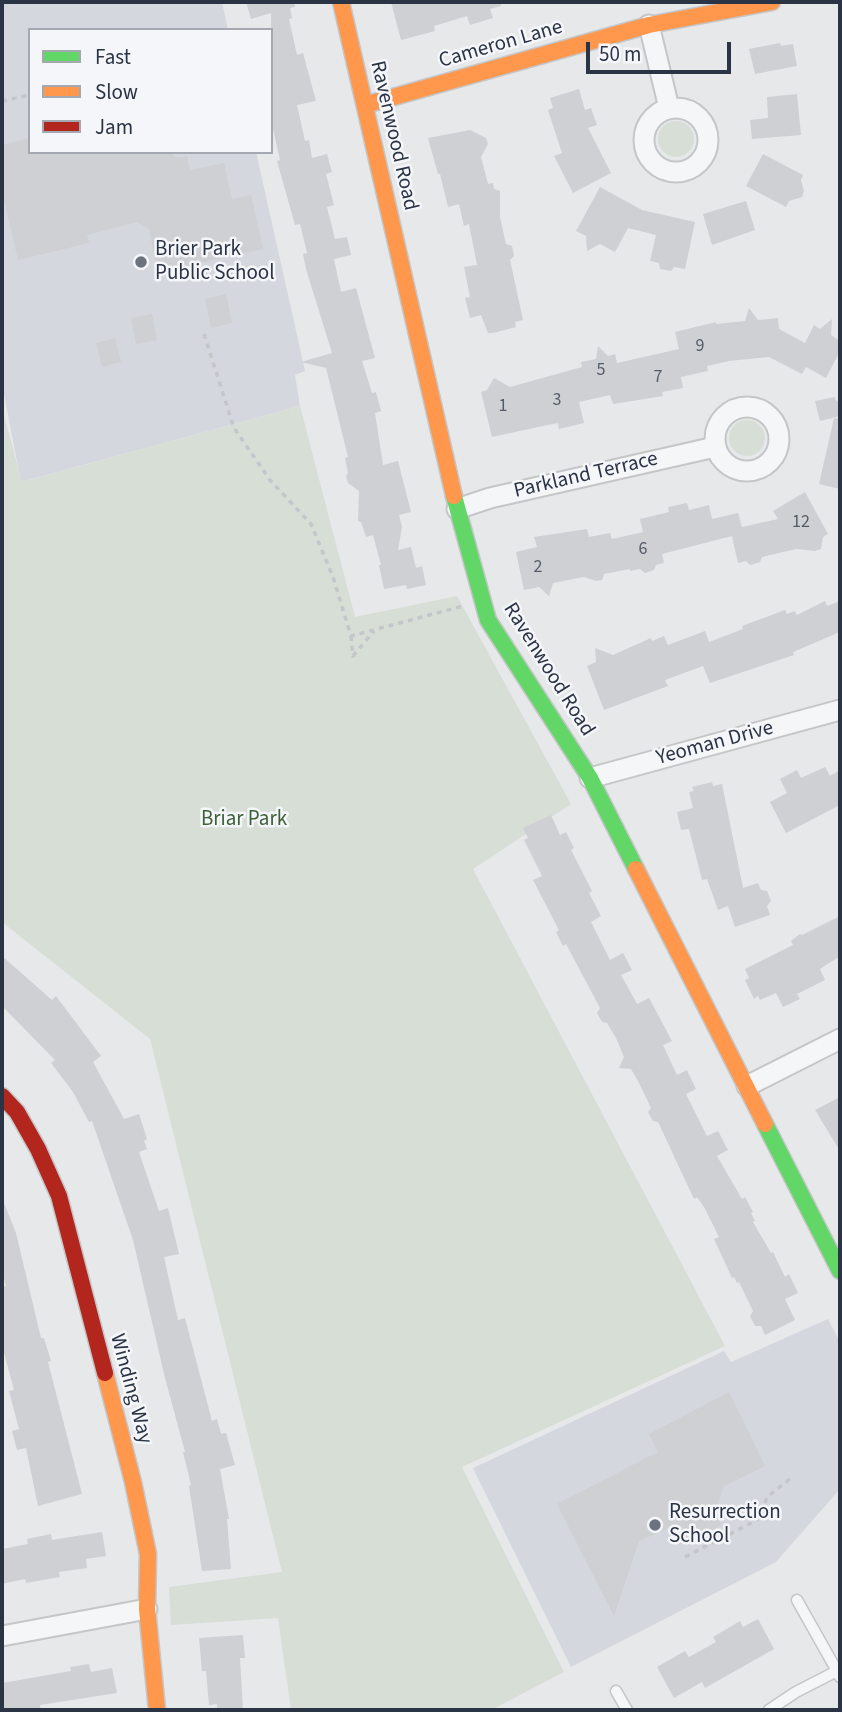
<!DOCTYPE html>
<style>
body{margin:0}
#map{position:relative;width:842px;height:1712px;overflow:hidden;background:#e6e8ea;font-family:"Source Sans 3",sans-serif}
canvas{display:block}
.frame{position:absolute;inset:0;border:4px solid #2b3445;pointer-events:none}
.legend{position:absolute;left:28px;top:28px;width:245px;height:126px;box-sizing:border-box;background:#f4f6f9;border:2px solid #a4a8b1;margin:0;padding:9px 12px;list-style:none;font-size:21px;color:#2b3445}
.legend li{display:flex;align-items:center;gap:14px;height:35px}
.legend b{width:35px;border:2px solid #a4a8b1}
.scale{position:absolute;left:586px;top:42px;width:145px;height:32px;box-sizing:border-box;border:4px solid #2b3445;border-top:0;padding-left:9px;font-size:21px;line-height:24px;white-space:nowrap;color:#2b3445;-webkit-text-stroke:5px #f4f6f9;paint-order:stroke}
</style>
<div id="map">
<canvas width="842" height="1712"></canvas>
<div class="frame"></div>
<ul class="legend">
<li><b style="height:9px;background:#63d668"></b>Fast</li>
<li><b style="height:9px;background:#ff974d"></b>Slow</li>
<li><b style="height:9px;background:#b3261e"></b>Jam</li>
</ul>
<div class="scale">50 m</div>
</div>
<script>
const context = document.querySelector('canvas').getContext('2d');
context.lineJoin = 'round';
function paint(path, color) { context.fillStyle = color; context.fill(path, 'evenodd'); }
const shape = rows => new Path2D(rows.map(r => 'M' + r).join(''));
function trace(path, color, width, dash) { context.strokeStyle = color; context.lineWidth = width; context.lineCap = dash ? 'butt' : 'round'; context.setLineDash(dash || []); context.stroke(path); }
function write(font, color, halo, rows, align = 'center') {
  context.font = font + ' "Source Sans 3",sans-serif'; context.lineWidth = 5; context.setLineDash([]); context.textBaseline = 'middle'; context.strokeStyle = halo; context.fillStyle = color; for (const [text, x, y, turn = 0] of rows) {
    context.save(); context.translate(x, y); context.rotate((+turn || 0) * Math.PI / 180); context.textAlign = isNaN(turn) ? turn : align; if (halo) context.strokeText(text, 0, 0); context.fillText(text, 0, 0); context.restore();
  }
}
paint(shape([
 [2,2,222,2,228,30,30,30,30,152,256,152,305,371,295,375,300,406,21,482,2,384],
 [828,1319,840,1342,840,1489,776,1562,571,1667,473,1468,724,1351,731,1362]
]), '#d4d7dd');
paint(shape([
 '658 139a18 18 0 1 1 36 0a18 18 0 1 1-36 0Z',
 [300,406,355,617,457,596,571,804,473,869,725,1346,462,1467,564,1672,491,1710,291,1710,278,1618,171,1625,169,1587,282,1572,150,1039,2,922,2,408,22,482],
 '729 438a18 18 0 1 1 36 0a18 18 0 1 1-36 0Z'
]), '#d6ded6');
paint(shape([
 [246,2,294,2,295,7,290,8,292,18,289,19,297,55,303,53,316,101,297,105,305,141,309,140,312,158,327,154,332,172,326,174,334,205,327,207,335,239,347,237,351,255,334,259,341,292,356,288,375,358,362,361,372,393,376,392,381,411,375,413,383,465,398,461,411,512,399,515,402,527,398,550,411,547,416,568,422,566,426,585,407,589,406,585,384,589,379,565,381,565,373,535,366,537,361,522,358,521,359,491,348,483,346,476,348,473,345,458,348,457,326,368,301,362,332,353,306,269,303,254,307,253,300,224,295,225,277,161,280,160,271,120,271,13,251,19],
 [391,2,501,2,501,6,490,9,493,18,470,25,467,16,434,26,435,31,401,40],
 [780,43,781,46,793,44,797,66,755,74,749,49],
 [579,89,585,110,591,108,597,125,588,128,611,173,573,193,554,156,562,153,548,110,553,108,550,98],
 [797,94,801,135,752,139,750,120,768,118,767,97],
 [470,130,486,138,488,144,481,157,488,184,493,183,494,189,500,191,500,217,506,244,512,246,514,256,510,260,523,320,515,322,516,327,493,333,488,333,481,315,470,318,465,298,470,297,464,267,477,265,469,224,464,226,459,204,448,207,440,174,438,174,428,138],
 [30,138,30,152,168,152,178,158,187,156,190,170,224,163,232,199,251,195,263,249,158,273,149,229,137,222,87,235,89,243,18,260,2,191,2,145],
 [763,154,803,175,801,180,804,191,802,197,789,201,786,207,746,186],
 [600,187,642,210,695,222,685,269,674,267,671,271,660,269,659,263,650,261,656,235,628,228,615,252,600,244,587,251,586,236,576,231],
 [746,201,755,230,712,245,703,214],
 [226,294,232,323,211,328,205,299],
 [749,308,758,320,778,318,779,329,805,343,814,325,820,329,832,319,831,335,840,341,840,351,826,378,806,367,802,374,769,357,729,361,707,366,708,371,681,377,683,388,662,392,663,396,613,404,610,395,579,402,584,423,559,429,558,423,543,426,492,437,481,392,487,390,494,378,510,387,582,367,581,362,596,359,598,346,608,356,615,354,617,363,679,349,675,332,716,322,716,324,745,321],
 [152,314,157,340,136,344,131,318],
 [115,338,121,362,102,367,96,343],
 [835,397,836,401,840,400,840,416,820,421,815,401],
 [834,418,840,419,840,489,819,484],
 [805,492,828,534,823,537,821,549,815,551,796,549,762,557,760,562,750,565,746,561,738,563,732,536,662,554,664,563,656,565,654,570,645,573,640,569,630,571,630,569,604,574,602,580,596,581,584,577,553,583,549,596,539,587,524,590,516,552,537,547,534,537,587,529,589,537,610,533,612,539,643,532,640,519,669,512,668,507,687,503,689,510,709,505,712,519,738,513,742,527,778,519,773,511],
 [825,601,827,606,840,601,840,632,793,652,794,655,710,683,703,666,665,680,668,686,604,710,587,666,596,662,595,648,613,655,651,638,652,641,664,636,668,645,705,631,709,642,743,629,742,626,785,610,787,614,795,611,797,615],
 [825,767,830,776,840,770,840,805,786,833,770,802,787,793,780,779,797,770,801,778],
 [712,782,713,786,722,784,743,888,758,883,761,890,767,891,771,901,767,906,770,915,735,927,728,906,718,910,707,879,702,880,689,829,681,830,677,812,693,808,689,792,694,791,692,787],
 [551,815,560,835,566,832,574,848,571,850,592,891,589,893,601,916,591,922,610,960,623,953,632,970,621,975,637,1004,649,998,672,1041,663,1045,677,1075,687,1070,696,1089,686,1094,707,1136,718,1131,728,1150,717,1156,742,1199,745,1197,753,1212,751,1213,755,1221,753,1222,771,1253,773,1252,785,1277,789,1274,798,1293,785,1299,795,1320,765,1335,761,1326,755,1326,750,1316,753,1311,739,1282,737,1283,734,1277,732,1278,714,1239,719,1237,704,1207,697,1197,694,1199,658,1122,653,1121,648,1112,651,1108,638,1081,631,1069,619,1068,624,1057,616,1038,607,1023,602,1022,597,1013,600,1008,566,944,563,946,556,932,559,930,533,880,542,876,524,840,528,838,523,828],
 [840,916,840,956,820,969,825,980,797,994,800,999,783,1007,776,993,760,1000,758,996,754,999,745,980,749,978,745,969,793,945,791,941,800,934,802,935],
 [2,956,52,1000,56,996,101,1056,93,1062,124,1119,139,1114,147,1139,144,1141,147,1149,139,1152,159,1211,168,1208,179,1254,164,1257,178,1320,185,1318,212,1421,217,1419,221,1434,226,1433,235,1465,220,1469,229,1519,227,1519,231,1569,202,1571,189,1486,191,1485,183,1452,185,1452,165,1378,133,1240,92,1121,89,1122,73,1092,51,1063,55,1060,2,1006],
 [840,1097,840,1151,815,1110],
 [2,1203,4,1203,16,1233,41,1338,44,1338,51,1361,48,1362,82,1494,38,1506,26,1448,17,1450,12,1431,19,1429,9,1391,14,1390,2,1345,2,1287,6,1286,2,1271],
 [729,1392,765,1466,724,1486,715,1511,721,1525,679,1545,671,1527,639,1541,614,1616,557,1504,658,1452,649,1434],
 [102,1532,106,1556,86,1559,87,1568,59,1572,60,1577,26,1583,25,1579,2,1584,2,1549,28,1544,27,1539,51,1534,52,1540],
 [758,1619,774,1649,705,1688,702,1682,674,1698,657,1667,685,1651,689,1657,716,1642,713,1637,740,1621,743,1627],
 [243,1635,245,1658,240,1658,243,1710,217,1710,217,1704,209,1705,206,1671,202,1671,199,1638],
 [89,1664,91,1672,112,1668,117,1693,40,1705,41,1710,2,1710,2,1683,71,1671,70,1667]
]), '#ced0d3');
const lane = shape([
 [797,1600,837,1671],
 [616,1691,627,1710],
 [769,1710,796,1692,837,1671,840,1677]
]);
const street = shape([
 [649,25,669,108],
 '644 140a32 32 0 1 1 64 0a32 32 0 1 1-64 0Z',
 '715 439a32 32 0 1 1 64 0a32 32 0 1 1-64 0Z',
 [457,509,490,498,715,447],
 [590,778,840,710],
 [747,1086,840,1039],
 [2,1636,147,1609]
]);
const fast = shape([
 [454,496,488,620,590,778,636,869],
 [765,1124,840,1271]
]);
const slow = shape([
 [341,2,454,496],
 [365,105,649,25,772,2],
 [636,869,765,1124],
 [105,1373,133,1482,148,1554,147,1609,157,1710]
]);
const jam = shape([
 [2,1096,17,1112,38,1149,59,1196,105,1373]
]);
trace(lane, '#c4c6c8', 13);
trace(street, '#c4c6c8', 23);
trace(fast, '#c4c6c8', 19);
trace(slow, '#c4c6c8', 19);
trace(jam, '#c4c6c8', 19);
trace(shape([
 [2,101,30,95],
 [204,334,234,428,270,480,311,524,333,577,351,636,463,606],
 [351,636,353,656,374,631],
 [685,1557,757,1520,761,1514,767,1497,790,1479]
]), '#c5c6ca', 3.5, [5, 5]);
trace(lane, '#f5f6f7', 10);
trace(street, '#f5f6f7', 19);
trace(fast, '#63d668', 16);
trace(slow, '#ff974d', 16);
trace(jam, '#b3261e', 16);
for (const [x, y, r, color] of [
 [141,262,7,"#6c737f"],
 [655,1525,7,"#6c737f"]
]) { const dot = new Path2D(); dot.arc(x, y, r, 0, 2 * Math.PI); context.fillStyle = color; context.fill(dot); trace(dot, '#f4f6f9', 2.5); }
write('18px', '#545c69', null, [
 ["9",700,347],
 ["5",601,371],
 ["7",658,378],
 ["3",557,401],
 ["1",503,407],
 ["12",801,523],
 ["6",643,550],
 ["2",538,568]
]);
write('21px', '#2b3445', '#f4f6f9', [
 ["Cameron Lane",501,45,-16],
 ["Ravenwood Road",393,136,77],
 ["Parkland Terrace",586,476,-13],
 ["Ravenwood Road",548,670,58],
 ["Yeoman Drive",715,744,-15],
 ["Winding Way",130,1389,75]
]);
write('21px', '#2b3445', '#f4f6f9', [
 ["Brier Park",155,250],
 ["Public School",155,274],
 ["Resurrection",669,1513],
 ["School",669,1537]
], 'left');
write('21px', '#3f6138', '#f4f6f9', [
 ["Briar Park",244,820]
]);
</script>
